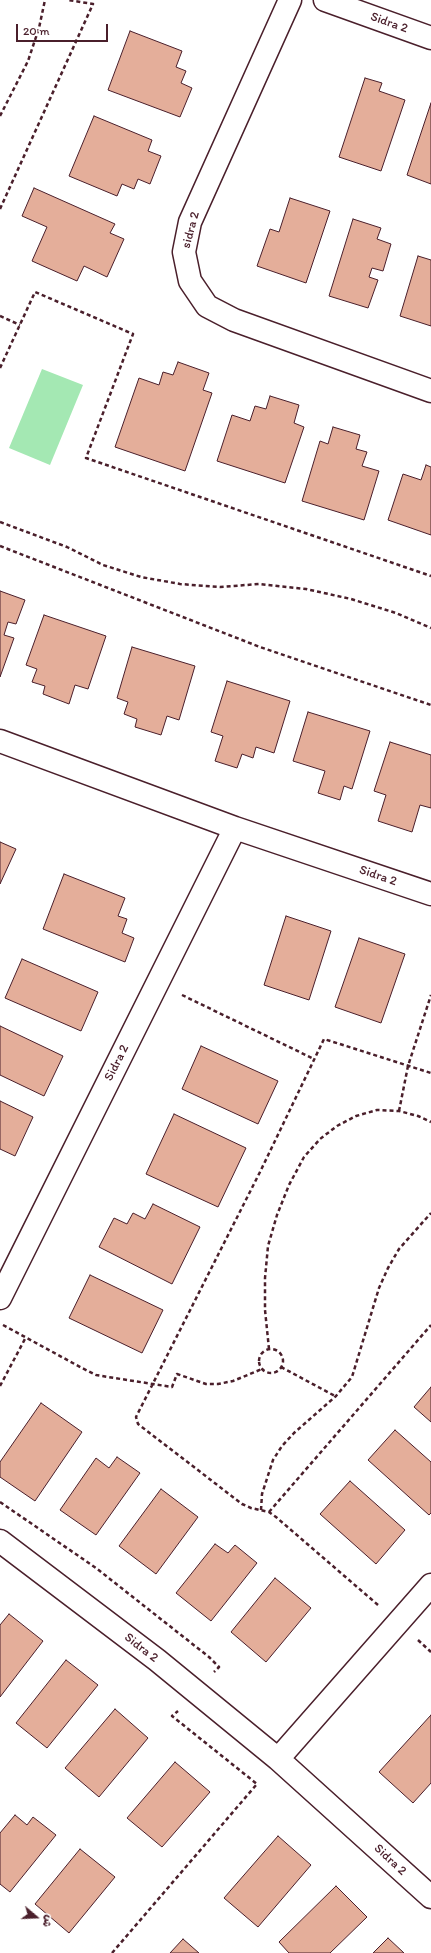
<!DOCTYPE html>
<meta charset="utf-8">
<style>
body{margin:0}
#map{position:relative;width:431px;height:1953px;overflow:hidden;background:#fff;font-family:Itim,"Playpen Sans Arabic",sans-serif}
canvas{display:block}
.north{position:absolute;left:16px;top:1897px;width:40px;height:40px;-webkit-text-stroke:3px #fff;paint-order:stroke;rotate:109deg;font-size:11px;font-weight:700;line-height:16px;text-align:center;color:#4a1f2b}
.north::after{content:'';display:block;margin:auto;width:14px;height:18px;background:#4a1f2b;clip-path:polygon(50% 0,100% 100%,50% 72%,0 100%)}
.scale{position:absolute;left:16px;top:24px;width:92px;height:18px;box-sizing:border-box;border:2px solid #4a1f2b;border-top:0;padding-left:5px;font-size:12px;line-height:14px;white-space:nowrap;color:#4a1f2b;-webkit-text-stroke:3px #fff;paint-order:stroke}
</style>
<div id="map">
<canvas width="431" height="1953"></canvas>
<div class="north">ش</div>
<div class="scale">20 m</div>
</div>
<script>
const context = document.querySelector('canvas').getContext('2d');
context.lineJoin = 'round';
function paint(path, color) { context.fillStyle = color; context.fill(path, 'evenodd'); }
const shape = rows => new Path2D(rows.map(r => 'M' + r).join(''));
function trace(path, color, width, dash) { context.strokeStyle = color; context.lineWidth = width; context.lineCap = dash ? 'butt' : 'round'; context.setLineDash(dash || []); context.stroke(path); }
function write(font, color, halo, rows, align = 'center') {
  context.font = font + ' Itim,sans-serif'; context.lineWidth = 4; context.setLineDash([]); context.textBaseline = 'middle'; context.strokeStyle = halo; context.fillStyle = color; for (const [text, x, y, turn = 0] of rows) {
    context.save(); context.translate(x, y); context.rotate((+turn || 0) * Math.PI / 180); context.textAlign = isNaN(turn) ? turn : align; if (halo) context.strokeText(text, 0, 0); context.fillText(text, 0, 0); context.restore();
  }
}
paint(shape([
 [42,369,83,385,50,465,9,448]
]), '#a4e8b3');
const building = shape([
 [130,31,182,51,176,67,186,71,181,83,192,88,180,117,108,90,130,31],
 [365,78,382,83,379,91,405,100,381,171,339,157,365,78],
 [431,103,431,184,407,175,431,103],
 [94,116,152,140,148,151,161,156,150,184,138,179,134,189,122,184,117,196,69,176,94,116],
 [34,188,115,224,110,233,124,239,107,277,84,266,77,281,32,261,47,227,22,216,34,188],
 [290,198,330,211,306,283,257,266,270,229,279,232,290,198],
 [353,219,381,228,377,239,391,244,383,271,372,268,369,277,378,280,368,308,329,296,353,219],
 [418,256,431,260,431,326,400,316,418,256],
 [178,362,209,373,203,390,212,393,185,471,115,447,139,378,159,385,163,372,173,375,178,362],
 [270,396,299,405,294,423,304,427,285,483,217,461,232,415,250,421,255,406,266,409,270,396],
 [333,427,360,435,356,449,367,452,362,466,379,471,364,520,302,501,320,441,328,444,333,427],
 [426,465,431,467,431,535,388,520,403,474,421,480,426,465],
 [0,591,25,600,16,624,8,622,4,635,14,638,0,677,0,591],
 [44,615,106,636,88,689,75,685,69,704,43,694,45,686,32,682,37,669,26,665,44,615],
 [132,647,195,666,179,720,167,716,161,735,135,727,137,719,124,714,128,702,117,698,132,647],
 [227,681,290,701,274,753,256,747,253,758,242,754,237,768,215,761,223,736,211,732,227,681],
 [308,712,370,731,352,789,344,786,340,800,318,793,325,771,293,761,308,712],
 [390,742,431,755,431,808,420,805,412,832,378,821,386,795,374,791,390,742],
 [0,842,16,849,0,884,0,842],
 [64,874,125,898,118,916,127,919,122,933,134,938,125,962,43,929,64,874],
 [286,916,331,931,309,1000,264,985,286,916],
 [359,938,405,954,381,1023,335,1007,359,938],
 [22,959,98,992,81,1031,5,998,22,959],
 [0,1026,63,1056,44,1096,0,1075,0,1026],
 [201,1046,278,1081,258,1124,182,1089,201,1046],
 [0,1101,33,1117,15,1156,0,1149,0,1101],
 [174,1114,246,1148,218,1207,146,1174,174,1114],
 [153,1204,200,1227,172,1284,99,1247,114,1218,127,1224,133,1213,145,1219,153,1204],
 [90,1275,163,1310,142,1353,69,1318,90,1275],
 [431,1387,431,1422,414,1407,431,1387],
 [41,1403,82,1432,35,1501,0,1477,0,1462,41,1403],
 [395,1430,431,1462,431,1513,429,1515,368,1460,395,1430],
 [117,1457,140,1473,96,1535,60,1510,96,1458,109,1468,117,1457],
 [350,1481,405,1530,376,1564,320,1514,350,1481],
 [161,1489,198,1517,156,1574,119,1546,161,1489],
 [215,1544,228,1553,235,1545,257,1563,211,1621,176,1593,215,1544],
 [275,1578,311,1608,266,1662,231,1632,275,1578],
 [9,1614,43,1641,0,1697,0,1625,9,1614],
 [66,1660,98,1685,47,1748,16,1723,66,1660],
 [115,1709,148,1738,99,1797,65,1768,115,1709],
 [431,1715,431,1783,413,1803,379,1772,431,1715],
 [175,1762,210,1792,162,1847,127,1818,175,1762],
 [15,1815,27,1825,33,1817,56,1835,10,1892,0,1884,0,1833,15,1815],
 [278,1836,311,1865,258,1927,224,1898,278,1836],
 [80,1849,115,1877,69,1933,35,1904,80,1849],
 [336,1886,367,1917,330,1953,289,1953,279,1942,336,1886],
 [388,1938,404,1953,373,1953,388,1938],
 [183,1939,199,1953,170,1953,183,1939]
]);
paint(building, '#e4ae9a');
trace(building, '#4a1f2b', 1);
const minor = shape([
 [290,0,190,222,184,252,190,281,207,306,234,320,431,391],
 [325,0,431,38],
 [0,741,235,828,431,894],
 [0,1298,235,828],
 [0,1541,157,1660,278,1759,431,1897],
 [278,1759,431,1585]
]);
trace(minor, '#4a1f2b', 25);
trace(shape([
 [0,116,28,61,39,28,45,0],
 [0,209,93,4,68,0],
 [0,316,20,325],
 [0,368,35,292,133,334,86,458,431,576],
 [0,522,67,547,103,565,141,577,180,584,220,587,259,584,306,589,351,599,396,613,431,628],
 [0,546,260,647,431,705],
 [182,995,314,1059],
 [399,1111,408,1066,431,995],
 [3,1325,82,1368,96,1375,108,1377,172,1387,177,1374,206,1384,218,1384,233,1381,262,1369],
 [269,1349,265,1310,265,1278,268,1246,277,1215,289,1185,304,1157,320,1139,337,1126,356,1116,377,1110,399,1111,418,1116,431,1122],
 '259 1361a12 12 0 1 1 24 0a12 12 0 1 1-24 0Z',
 [281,1367,335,1396],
 [0,1386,26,1337],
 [0,1502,96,1568,209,1657,219,1667,214,1672],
 [261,1510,262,1494,273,1460,282,1446,294,1433,336,1396,352,1377,379,1288,388,1268,399,1249,431,1213],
 [269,1512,431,1325],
 [378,1605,276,1517,269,1512,251,1508,242,1504,138,1424,136,1417,260,1172,324,1039,431,1073],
 [418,1640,431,1652],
 [112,1953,257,1784,172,1716,178,1711]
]), '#4a1f2b', 2.5, [4, 3]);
trace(minor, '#fff', 22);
write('13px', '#4a1f2b', '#fff', [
 ["Sidra 2",389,23,20],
 ["sidra 2",191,230,-75],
 ["Sidra 2",378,876,19],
 ["Sidra 2",117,1063,-63],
 ["Sidra 2",141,1648,38],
 ["Sidra 2",390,1860,43]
]);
</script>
